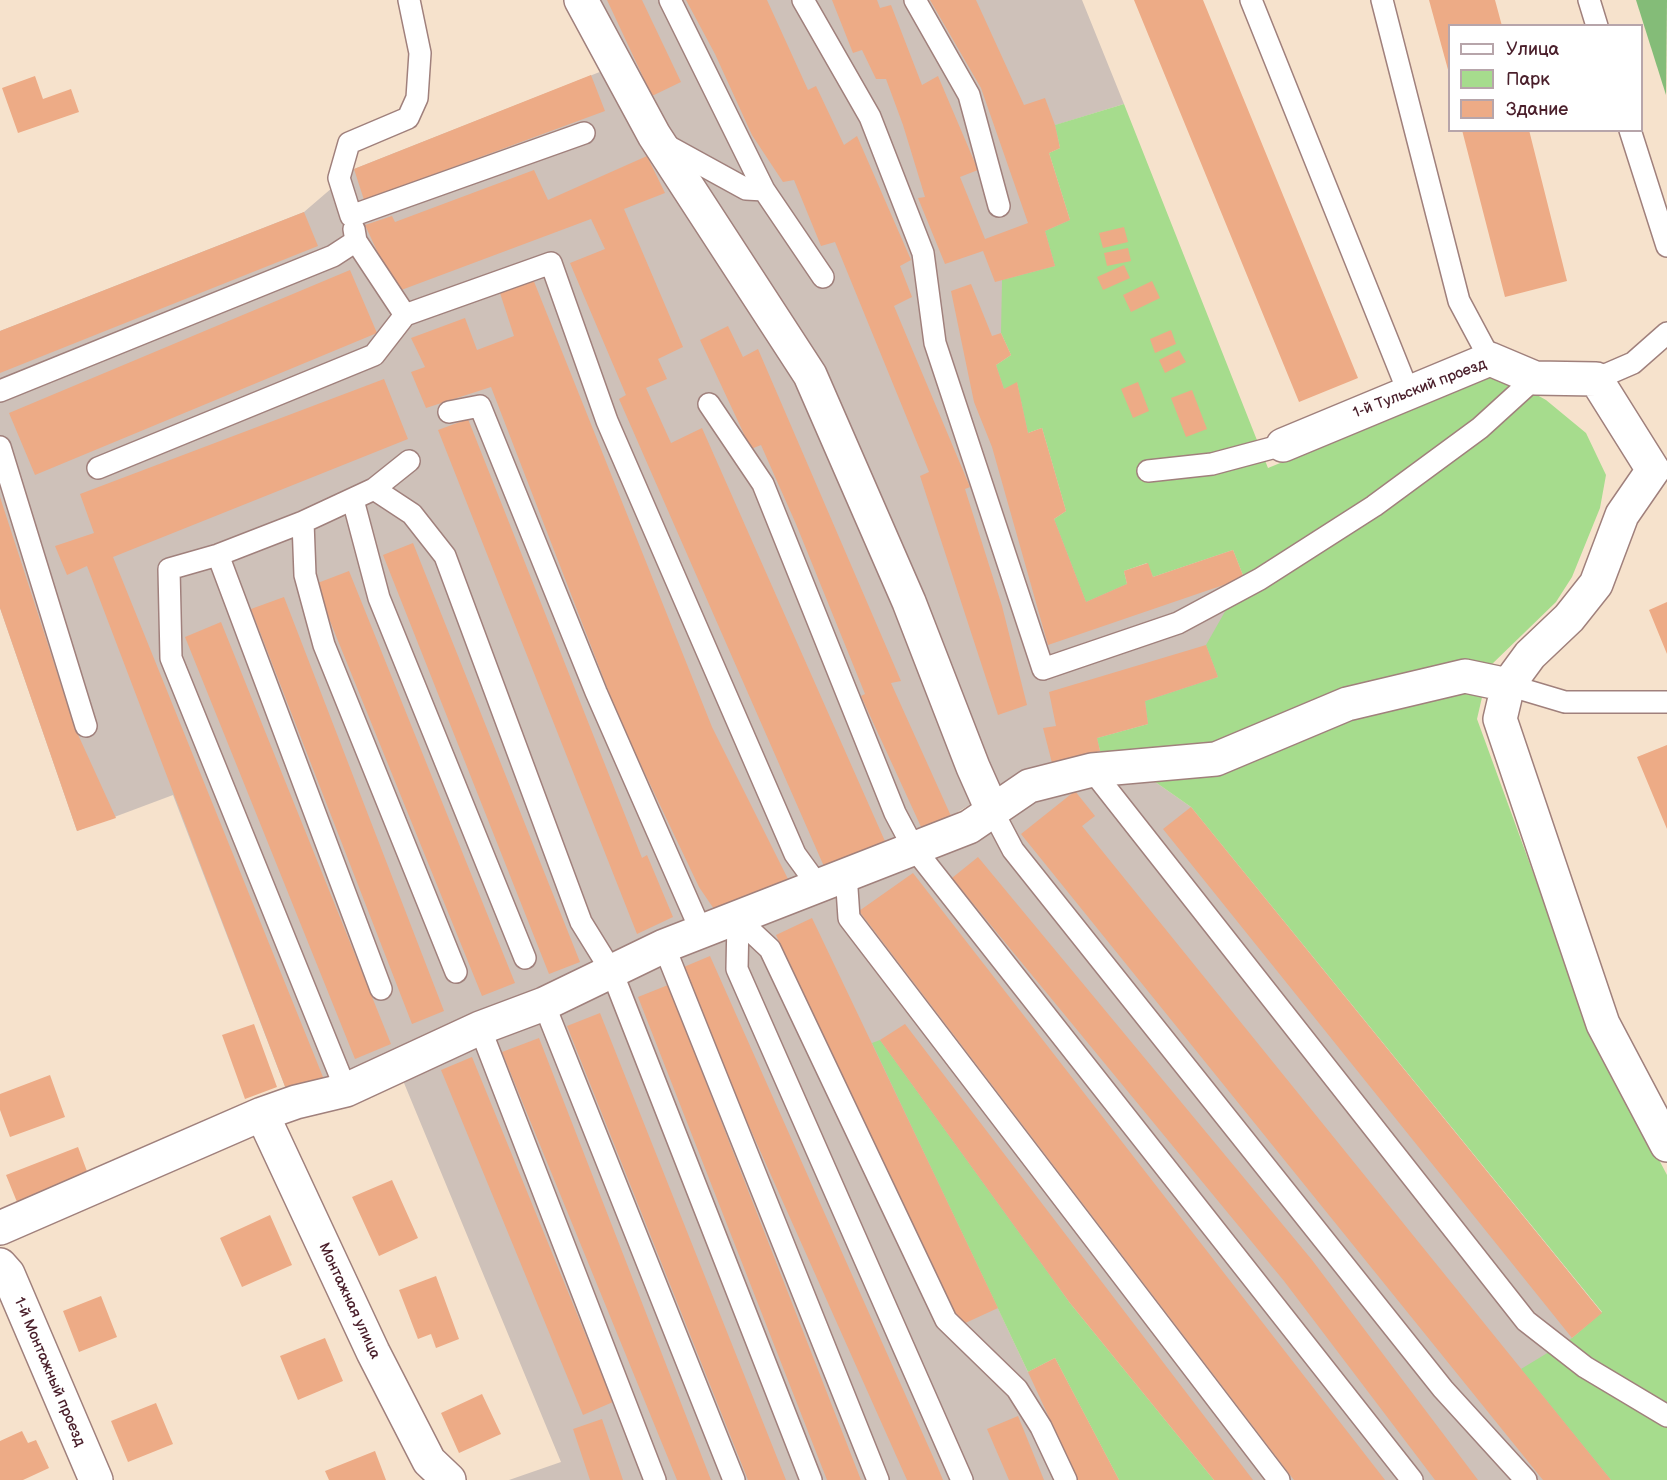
<!DOCTYPE html>
<meta charset="utf-8">
<style>
body{margin:0}
#map{position:relative;width:1667px;height:1480px;overflow:hidden;background:#f6e2cc;font-family:"Balsamiq Sans",sans-serif}
canvas{display:block}
.legend{position:absolute;left:1448px;top:24px;width:195px;height:108px;box-sizing:border-box;background:#fff;border:2px solid #b7a5aa;margin:0;padding:8px 10px;list-style:none;font-size:18px;color:#4a1f2b}
.legend li{display:flex;align-items:center;gap:12px;height:30px}
.legend b{width:30px;border:2px solid #b7a5aa}
</style>
<div id="map">
<canvas width="1667" height="1480"></canvas>
<ul class="legend">
<li><b style="height:8px;background:#fff"></b>Улица</li>
<li><b style="height:16px;background:#a6dc8d"></b>Парк</li>
<li><b style="height:16px;background:#edab86"></b>Здание</li>
</ul>
</div>
<script>
const context = document.querySelector('canvas').getContext('2d');
context.lineJoin = 'round';
function paint(path, color) { context.fillStyle = color; context.fill(path, 'evenodd'); }
const shape = rows => new Path2D(rows.map(r => 'M' + r).join(''));
function trace(path, color, width, dash) { context.strokeStyle = color; context.lineWidth = width; context.lineCap = dash ? 'butt' : 'round'; context.setLineDash(dash || []); context.stroke(path); }
function write(font, color, halo, rows, align = 'center') {
  context.font = font + ' "Balsamiq Sans",sans-serif'; context.lineWidth = 4.5; context.setLineDash([]); context.textBaseline = 'middle'; context.strokeStyle = halo; context.fillStyle = color; for (const [text, x, y, turn = 0] of rows) {
    context.save(); context.translate(x, y); context.rotate((+turn || 0) * Math.PI / 180); context.textAlign = isNaN(turn) ? turn : align; if (halo) context.strokeText(text, 0, 0); context.fillText(text, 0, 0); context.restore();
  }
}
paint(shape([
 [595,0,1082,0,1124,104,1056,125,1060,148,1049,153,1070,220,1055,266,1001,333,1011,355,996,365,1017,382,1029,433,1042,428,1066,511,1054,519,1127,584,1124,571,1148,563,1153,577,1233,550,1244,578,1218,677,1148,724,1098,738,1100,751,1052,763,1010,781,951,816,289,1097,173,795,77,831,0,608,0,331,304,212,354,169,625,62],
 [1141,772,1191,807,1602,1313,1572,1338,1611,1480,1214,1480,1070,1303,873,1043,1028,1372,1055,1358,1119,1480,509,1480,561,1462,404,1083,407,1071,1009,820,1039,797]
]), '#cec1b9');
paint(shape([
 [1124,104,1268,468,1499,374,1546,400,1586,433,1606,475,1600,508,1572,577,1556,602,1489,667,1477,719,1589,1026,1667,1175,1667,1480,1611,1480,1521,1369,1572,1338,1602,1312,1191,807,1141,772,1100,751,1097,738,1148,724,1145,701,1218,677,1206,645,1244,578,1233,550,1153,577,1147,563,1124,571,1127,584,1086,602,1054,519,1066,511,1042,428,1028,433,1017,383,1004,389,996,365,1011,355,1001,333,1002,280,1055,266,1045,231,1070,220,1049,153,1060,148,1055,125],
 [880,1040,1070,1303,1214,1480,1119,1480,1055,1358,1028,1372,872,1043]
]), '#a6dc8d');
paint(shape([
 [1636,0,1667,0,1666,95]
]), '#84bc78');
paint(shape([
 [607,0,642,0,681,82,652,96],
 [686,0,767,0,808,90,816,86,844,145,857,136,911,260,900,266,912,297,894,306,970,487,965,489,1002,606,1027,705,998,715,920,476,929,472,835,242,821,246,794,180,783,182,752,135,715,54],
 [832,0,877,0,880,8,891,5,922,85,938,76,978,170,960,177,985,239,1028,223,981,88,930,0,976,0,1024,105,1045,98,1055,125,1060,148,1049,153,1070,220,1045,231,1055,266,995,282,983,251,945,264,918,198,925,197,903,125,886,79,876,79,862,50,853,53],
 [1134,0,1203,0,1358,378,1299,402],
 [1429,0,1495,0,1502,26,1450,26,1450,77],
 [591,75,605,111,364,200,354,169],
 [35,76,43,99,71,89,79,112,18,133,2,88],
 [1462,130,1529,130,1567,281,1505,297],
 [647,156,665,193,624,209,683,347,658,359,667,379,646,388,671,443,702,428,888,848,826,871,619,399,626,395,570,263,605,249,591,219,396,292,365,225,392,216,395,222,534,170,548,200],
 [304,212,318,246,0,373,0,331],
 [1124,227,1128,242,1103,248,1099,233],
 [1128,248,1131,261,1107,266,1104,253],
 [1124,265,1130,278,1103,290,1097,277],
 [350,270,377,333,35,475,9,413],
 [533,279,712,727,791,885,716,912,699,887,620,721,491,387,426,408,411,372,425,367,411,338,465,318,477,350,514,336,499,290],
 [1152,281,1160,298,1131,312,1123,295],
 [971,284,992,336,1001,333,1011,355,996,365,1004,389,1017,382,1028,433,1042,428,1066,511,1054,519,1086,602,1127,584,1124,571,1148,563,1153,577,1233,550,1244,578,1048,645,992,447,974,402,951,291],
 [728,326,743,357,758,349,901,681,891,683,951,816,922,829,861,696,865,694,796,524,761,445,751,449,700,340],
 [1171,330,1176,344,1155,353,1150,339],
 [1179,350,1186,362,1165,373,1159,360],
 [384,379,408,439,113,557,325,1082,289,1097,87,566,67,575,55,546,94,533,80,494],
 [1138,382,1149,411,1133,418,1121,389],
 [1192,390,1207,429,1186,437,1171,398],
 [468,419,642,858,647,855,673,917,637,934,438,430],
 [0,497,75,728,116,818,77,831,0,608],
 [413,543,580,962,549,974,383,555],
 [349,571,515,983,482,996,315,584],
 [284,597,444,1011,412,1024,251,609],
 [1667,602,1667,654,1649,610],
 [221,622,391,1044,355,1059,185,637],
 [1206,645,1218,677,1145,701,1148,724,1097,738,1100,751,1052,763,1043,728,1056,726,1049,692],
 [1667,745,1667,829,1637,757],
 [1075,791,1095,816,1082,826,1611,1480,1543,1480,1021,834],
 [1191,807,1602,1313,1572,1338,1163,829],
 [978,857,1312,1260,1478,1480,1435,1480,1284,1281,952,878],
 [913,873,1385,1480,1294,1480,859,911],
 [812,918,998,1308,961,1325,776,935],
 [710,956,938,1468,943,1480,907,1480,679,969],
 [668,985,861,1480,827,1480,638,997],
 [600,1013,786,1480,748,1480,567,1026],
 [254,1024,277,1087,245,1099,222,1035],
 [905,1024,1253,1480,1214,1480,1070,1303,880,1040],
 [539,1038,711,1480,677,1480,502,1052],
 [472,1057,613,1402,583,1415,441,1070],
 [50,1075,65,1117,10,1137,0,1110,0,1094],
 [78,1147,88,1174,17,1202,6,1175],
 [392,1180,418,1238,379,1256,352,1197],
 [270,1215,292,1265,242,1287,220,1238],
 [436,1276,459,1339,436,1348,431,1334,418,1339,399,1290],
 [101,1296,117,1337,79,1352,63,1311],
 [325,1338,343,1381,298,1400,280,1356],
 [1055,1358,1119,1480,1078,1480,1028,1372],
 [482,1394,501,1434,459,1453,441,1413],
 [156,1403,173,1444,128,1462,111,1421],
 [1018,1416,1044,1480,1009,1480,987,1429],
 [602,1419,623,1480,590,1480,573,1429],
 [22,1431,28,1443,36,1440,49,1468,23,1480,0,1480,0,1441],
 [375,1451,386,1480,329,1480,325,1471]
]), '#edab86');
const lane = shape([
 [409,0,420,53,417,98,408,118,349,143,339,178,351,216,584,133],
 [670,0,764,190,823,277],
 [803,0,870,117,923,253,935,343,1043,669,1178,623,1260,579,1374,506,1480,428,1535,378],
 [915,0,969,95,999,206],
 [1251,0,1408,391],
 [1382,0,1459,301,1490,359],
 [1589,0,1597,26],
 [1630,130,1667,246],
 [664,144,746,189,764,190],
 [354,229,356,241,405,315],
 [1596,379,1633,363,1667,333],
 [0,391,333,256,356,241],
 [709,404,763,484,895,813,913,847,1412,1480],
 [449,412,480,406,596,692,701,931],
 [0,447,86,726],
 [98,468,374,355,405,315,551,263,607,421,795,854,819,887],
 [1148,471,1212,464,1283,445],
 [374,489,409,461],
 [353,500,379,598,525,958],
 [303,522,305,575,324,645,456,972],
 [218,555,381,989],
 [1508,685,1565,702,1667,702],
 [1092,770,1526,1321,1585,1367,1667,1416],
 [993,812,1013,850,1443,1389,1526,1480],
 [846,874,849,918,1279,1480],
 [664,946,878,1480],
 [544,1004,734,1480],
 [480,1028,655,1480],
 [346,1090,171,658,169,569,218,555,303,522,374,489,412,514,445,556,581,922,612,972,811,1480],
 [962,1480,737,969,738,919,770,949,946,1320,1017,1389,1041,1427,1066,1480]
]);
const street = shape([
 [581,0,654,135,810,375,909,602,973,767,993,812],
 [1283,445,1490,359,1535,378,1596,379,1653,470],
 [1653,470,1622,515,1596,584,1569,618,1530,655,1508,685,1500,719,1603,1024,1667,1145],
 [262,1114,373,1352,429,1461,449,1480],
 [0,1228,262,1114,296,1102,346,1090,480,1028,544,1004,664,946,969,827,1029,786,1092,770,1216,759,1347,704,1465,676,1508,685],
 [0,1265,8,1274,96,1480]
]);
trace(lane, '#a0807c', 24);
trace(street, '#a0807c', 36);
trace(lane, '#fff', 21);
trace(street, '#fff', 33);
write('15px', '#4a1f2b', '#fff', [
 ["1-й Тульский проезд",1420,389,-21],
 ["Монтажная улица",349,1301,65],
 ["1-й Монтажный проезд",49,1372,67]
]);
</script>
